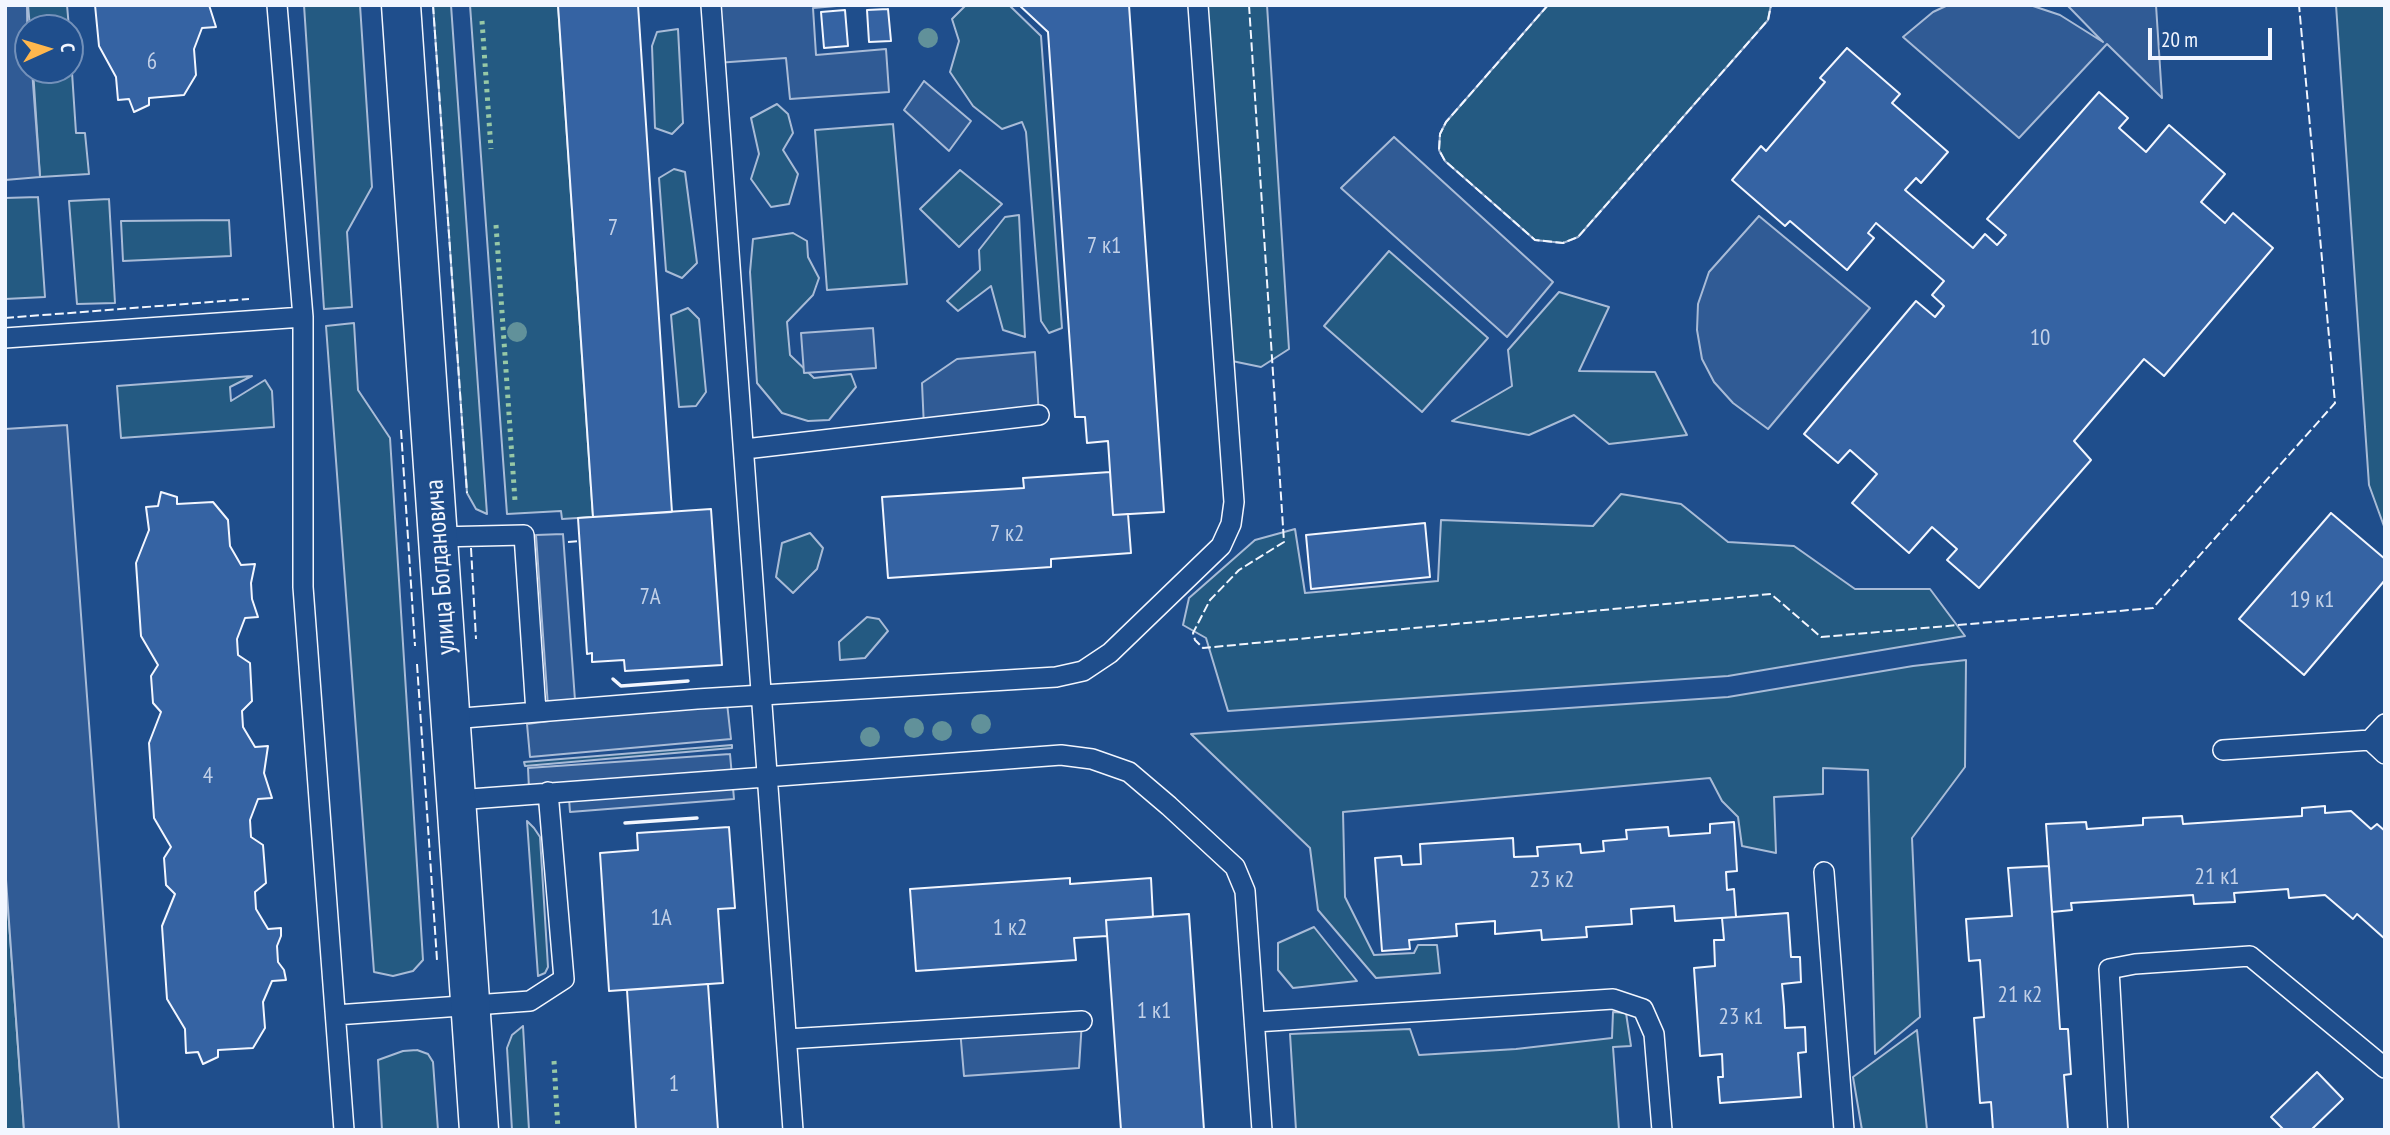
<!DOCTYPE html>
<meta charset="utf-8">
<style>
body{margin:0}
#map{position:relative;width:2390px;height:1135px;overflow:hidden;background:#1f4e8c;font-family:"PT Sans Narrow",sans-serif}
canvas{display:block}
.frame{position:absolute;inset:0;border:7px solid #f2f6ff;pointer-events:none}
.north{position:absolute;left:14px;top:14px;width:70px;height:70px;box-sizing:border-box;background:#1f4e8c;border:2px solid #7391ba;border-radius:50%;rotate:86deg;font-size:19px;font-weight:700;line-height:28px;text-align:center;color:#f2f6ff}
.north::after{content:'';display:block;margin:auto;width:24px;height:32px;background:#ffb74d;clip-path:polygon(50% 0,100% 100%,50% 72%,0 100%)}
.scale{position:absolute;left:2148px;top:28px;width:124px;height:32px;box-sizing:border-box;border:4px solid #f2f6ff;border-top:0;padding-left:9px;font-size:21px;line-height:24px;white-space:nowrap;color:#f2f6ff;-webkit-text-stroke:5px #1f4e8c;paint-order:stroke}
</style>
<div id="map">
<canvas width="2390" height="1135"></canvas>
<div class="frame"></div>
<div class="north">С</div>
<div class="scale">20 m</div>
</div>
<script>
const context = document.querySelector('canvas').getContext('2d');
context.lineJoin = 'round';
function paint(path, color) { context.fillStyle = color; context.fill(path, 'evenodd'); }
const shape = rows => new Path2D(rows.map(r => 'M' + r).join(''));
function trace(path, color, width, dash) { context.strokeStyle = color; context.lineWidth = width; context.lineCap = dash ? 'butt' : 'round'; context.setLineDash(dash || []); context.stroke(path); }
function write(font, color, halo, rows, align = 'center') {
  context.font = font + ' "PT Sans Narrow",sans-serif'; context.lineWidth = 5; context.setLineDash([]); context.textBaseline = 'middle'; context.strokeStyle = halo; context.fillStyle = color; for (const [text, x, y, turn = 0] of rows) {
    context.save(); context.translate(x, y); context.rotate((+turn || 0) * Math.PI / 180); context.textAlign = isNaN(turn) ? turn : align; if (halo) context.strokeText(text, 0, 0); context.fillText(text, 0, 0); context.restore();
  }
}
const green = shape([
 [28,5,67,5,69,28,30,28,28,5],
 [304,5,360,5,372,187,347,232,352,307,324,309,304,5],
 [433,5,451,5,487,514,476,509,467,493,433,5],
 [470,5,558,5,593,517,562,519,561,511,507,514,470,5],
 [966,5,1009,5,1041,36,1062,328,1049,333,1041,321,1026,132,1022,122,1002,129,973,106,950,72,959,41,952,19,966,5],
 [1204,5,1267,5,1289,349,1261,367,1232,361,1204,5],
 [1548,5,1771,5,1768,20,1578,237,1563,243,1535,240,1445,161,1439,150,1440,134,1446,122,1548,5],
 [2336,5,2385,5,2385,529,2369,485,2336,5],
 [678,29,683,123,672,134,655,128,652,46,657,32,678,29],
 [70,42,76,133,85,133,89,174,40,177,33,70,70,70,70,42],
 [777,104,788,114,793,133,783,150,798,174,789,204,771,207,751,179,759,154,751,118,777,104],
 [893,124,907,284,827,290,815,130,893,124],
 [674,169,685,172,697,263,682,278,666,271,659,178,674,169],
 [960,170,1002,204,959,247,920,209,960,170],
 [38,197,45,297,5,299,5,198,38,197],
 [109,199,115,303,77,304,69,201,109,199],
 [1019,215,1025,337,1003,330,991,286,958,311,947,301,980,270,979,250,1005,217,1019,215],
 [229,220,231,256,123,261,121,221,229,220],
 [793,233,807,241,808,257,819,278,813,295,787,322,790,355,814,378,851,374,856,387,829,420,808,421,782,413,757,383,750,272,753,239,793,233],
 [1389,251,1488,338,1422,412,1324,326,1389,251],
 [1559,292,1609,307,1579,371,1655,372,1687,435,1609,444,1574,415,1529,435,1452,421,1512,386,1508,350,1559,292],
 [688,308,699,319,706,392,696,406,679,407,671,315,688,308],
 [354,323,358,390,390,438,423,960,413,971,393,976,374,972,326,326,354,323],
 [252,376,230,387,231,401,265,380,272,391,274,427,121,438,117,386,252,376],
 [1621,494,1681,504,1728,542,1794,546,1855,589,1930,589,1965,636,1728,676,1228,711,1206,638,1183,625,1189,598,1255,540,1295,529,1305,593,1438,581,1441,520,1593,526,1621,494],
 [810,533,823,548,817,569,793,593,776,577,782,543,810,533],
 [867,617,879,619,888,631,865,658,840,660,839,642,867,617],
 [1966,660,1965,767,1912,838,1920,1017,1875,1054,1868,770,1823,768,1823,794,1774,797,1776,853,1742,846,1738,817,1722,801,1710,778,1343,812,1345,897,1374,955,1414,953,1418,945,1437,945,1440,973,1376,978,1318,910,1310,848,1191,734,1728,697,1913,666,1966,660],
 [732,745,732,748,525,766,524,762,732,745],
 [527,821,534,828,540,837,548,967,545,973,538,976,527,821],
 [5,866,24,1130,5,1130,5,866],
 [1314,927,1357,981,1293,988,1278,970,1278,943,1314,927],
 [1613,1012,1626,1013,1631,1046,1613,1047,1619,1130,1296,1130,1290,1034,1410,1029,1419,1055,1516,1049,1612,1038,1613,1012],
 [523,1026,529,1130,512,1130,507,1048,512,1035,523,1026],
 [1917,1030,1927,1130,1862,1130,1853,1077,1917,1030],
 [417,1050,428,1054,433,1062,438,1130,382,1130,378,1060,403,1051,417,1050]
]);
paint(green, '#245a82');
trace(green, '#a8bbd7', 2);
const parking = shape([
 [5,5,27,5,28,70,32,70,40,177,5,180,5,5],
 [711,5,848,5,813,8,816,55,886,49,889,92,790,99,786,58,716,63,711,5],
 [1948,5,2030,5,2060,15,2103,42,2067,5,2156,5,2162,98,2107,44,2019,138,1903,37,1933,12,1948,5],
 [924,81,971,121,949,151,904,110,924,81],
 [1394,137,1553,282,1507,337,1341,188,1394,137],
 [1759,216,1870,308,1768,429,1733,403,1714,382,1702,359,1697,330,1698,304,1709,272,1759,216],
 [873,328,876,368,804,373,801,333,873,328],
 [1035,352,1039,415,924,428,922,383,957,359,1035,352],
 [67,425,119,1130,24,1130,5,866,5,429,67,425],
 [563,534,576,714,727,703,731,739,530,757,527,724,549,721,536,535,563,534],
 [730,754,734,799,570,812,568,785,529,789,528,768,730,754],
 [1082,1021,1079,1068,964,1076,960,1029,1082,1021]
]);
paint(parking, '#305b95');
trace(parking, '#a8bbd7', 2);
const building = shape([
 [95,5,209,5,216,27,202,28,194,49,196,75,184,95,149,98,149,105,134,112,129,99,118,100,116,77,99,46,95,5],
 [558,5,638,5,672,512,593,517,558,5],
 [1019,5,1129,5,1164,512,1113,515,1108,441,1087,443,1085,417,1075,417,1048,32,1019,5],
 [888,9,891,41,869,42,867,10,888,9],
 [845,10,848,46,824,48,821,12,845,10],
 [1847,48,1900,94,1892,103,1948,152,1921,183,1916,178,1905,190,1973,248,1985,234,1997,245,2006,235,1987,219,2099,92,2128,118,2119,128,2146,152,2169,125,2225,174,2201,202,2225,223,2233,213,2273,248,2164,376,2144,359,2074,441,2091,460,1979,588,1947,560,1957,549,1932,527,1909,553,1852,503,1877,474,1850,450,1838,463,1804,434,1916,301,1935,317,1944,306,1932,295,1944,281,1876,223,1868,233,1874,238,1847,270,1790,221,1785,226,1732,180,1761,146,1766,151,1825,82,1820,78,1847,48],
 [1110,472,1113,515,1128,514,1131,553,1051,559,1051,567,888,578,882,497,1024,488,1023,478,1110,472],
 [161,492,177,497,177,504,213,502,228,520,230,546,241,565,255,564,251,583,252,599,258,617,245,618,237,639,238,655,250,663,252,701,242,711,243,727,255,747,268,746,264,773,272,798,258,799,250,820,251,837,263,845,266,883,255,892,256,909,268,929,281,928,281,936,277,946,278,962,284,970,286,980,272,981,263,1002,265,1028,253,1048,218,1050,218,1057,203,1064,198,1052,186,1053,185,1029,167,999,162,926,175,894,166,885,164,858,171,847,154,818,149,743,161,712,153,703,151,676,158,665,141,636,136,563,149,530,146,507,158,506,161,492],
 [711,509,722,665,625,671,624,660,592,662,592,653,587,654,578,518,711,509],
 [2331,513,2385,559,2385,580,2304,675,2239,619,2331,513],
 [1425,523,1430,577,1311,589,1306,535,1425,523],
 [2325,806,2325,813,2351,811,2371,829,2377,824,2385,831,2385,939,2357,914,2353,919,2325,895,2289,898,2288,889,2234,893,2235,902,2194,904,2193,895,2071,903,2072,910,2052,912,2046,824,2086,822,2087,829,2143,825,2143,818,2182,816,2183,824,2302,816,2302,808,2325,806],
 [1734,822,1737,871,1726,872,1727,890,1734,889,1736,917,1675,921,1674,906,1631,909,1632,924,1586,927,1587,937,1542,940,1541,930,1495,934,1495,921,1456,924,1457,936,1409,940,1410,949,1382,951,1375,858,1401,856,1402,865,1421,864,1420,844,1513,838,1514,857,1538,856,1537,847,1580,844,1581,853,1604,851,1603,841,1627,839,1626,830,1668,827,1669,836,1710,833,1710,824,1734,822],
 [729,827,735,908,718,909,723,983,609,991,600,853,638,850,637,833,729,827],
 [2049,866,2060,1029,2068,1029,2071,1074,2064,1075,2068,1130,1993,1130,1991,1102,1980,1103,1974,1018,1984,1017,1980,960,1969,961,1966,919,2012,916,2008,868,2049,866],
 [1070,878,1070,884,1151,878,1153,917,1106,920,1107,936,1074,938,1076,960,916,971,910,889,1070,878],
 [1788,913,1791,957,1800,957,1801,982,1782,984,1784,1007,1785,1028,1805,1027,1806,1052,1798,1053,1801,1097,1720,1103,1718,1077,1723,1077,1722,1054,1700,1056,1694,968,1715,966,1714,940,1724,940,1722,918,1788,913],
 [1189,914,1204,1130,1121,1130,1106,920,1189,914],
 [708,984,718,1130,636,1130,627,990,708,984],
 [2317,1072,2343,1099,2311,1130,2284,1130,2271,1117,2317,1072]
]);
paint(building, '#3563a3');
trace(building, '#f2f6ff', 2);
const lane = shape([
 [277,5,303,317],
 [711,5,793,1130],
 [5,338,303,317,303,587,344,1130],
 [745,449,1039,415],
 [438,537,524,535,536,712],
 [451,719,697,699,1056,677,1083,671,1110,653,1221,546,1231,524,1234,502,1198,5],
 [2385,724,2370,740,2385,754],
 [2223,750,2370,740],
 [457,800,1061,755,1092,759,1129,772,1169,806,1235,867,1245,891,1262,1130],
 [1824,872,1844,1130],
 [336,1015,530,1001,564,979,548,792],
 [1255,1022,1613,999,1643,1009,1654,1034,1662,1130],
 [787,1039,1082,1021],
 [2118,1130,2109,969,2135,964,2250,956,2385,1068]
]);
const secondary = shape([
 [401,5,479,1130]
]);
trace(lane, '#f2f6ff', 22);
trace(secondary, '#f2f6ff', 41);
trace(lane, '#1f4e8c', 19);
trace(secondary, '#1f4e8c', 38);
trace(shape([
 [482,21,491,149],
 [496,225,515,501],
 [554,1061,558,1130]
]), '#97c8a6', 5, [3.5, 5]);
trace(shape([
 [433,5,467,493],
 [1249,5,1284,542,1239,570,1210,600,1193,633,1195,640,1203,648,1771,594,1821,637,2153,608,2335,403,2299,5],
 [1548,5,1446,122,1440,134,1439,150,1445,161,1535,240,1563,243,1578,237,1768,20,1771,5],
 [5,318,249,299],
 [401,430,415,646],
 [568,542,579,541],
 [471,548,476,639],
 [417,664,437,960]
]), '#f2f6ff', 2, [9, 3.5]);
trace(shape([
 [613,679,621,686,688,681],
 [625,823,697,818]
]), '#f2f6ff', 3.5);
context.fillStyle = '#61919a';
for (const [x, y] of [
 [928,38],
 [517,332],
 [981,724],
 [914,728],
 [942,731],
 [870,737]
]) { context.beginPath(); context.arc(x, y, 10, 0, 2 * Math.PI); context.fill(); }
write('23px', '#c3d1e8', null, [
 ["6",152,62],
 ["7",613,228],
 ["7 к1",1104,246],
 ["10",2040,338],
 ["7 к2",1007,534],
 ["7А",650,597],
 ["19 к1",2312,600],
 ["4",208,776],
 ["21 к1",2217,877],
 ["23 к2",1552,880],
 ["1А",661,918],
 ["1 к2",1010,928],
 ["21 к2",2020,995],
 ["1 к1",1154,1011],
 ["23 к1",1741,1017],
 ["1",674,1084]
]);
write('26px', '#f2f6ff', '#1f4e8c', [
 ["улица Богдановича",441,567,-94]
]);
</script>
